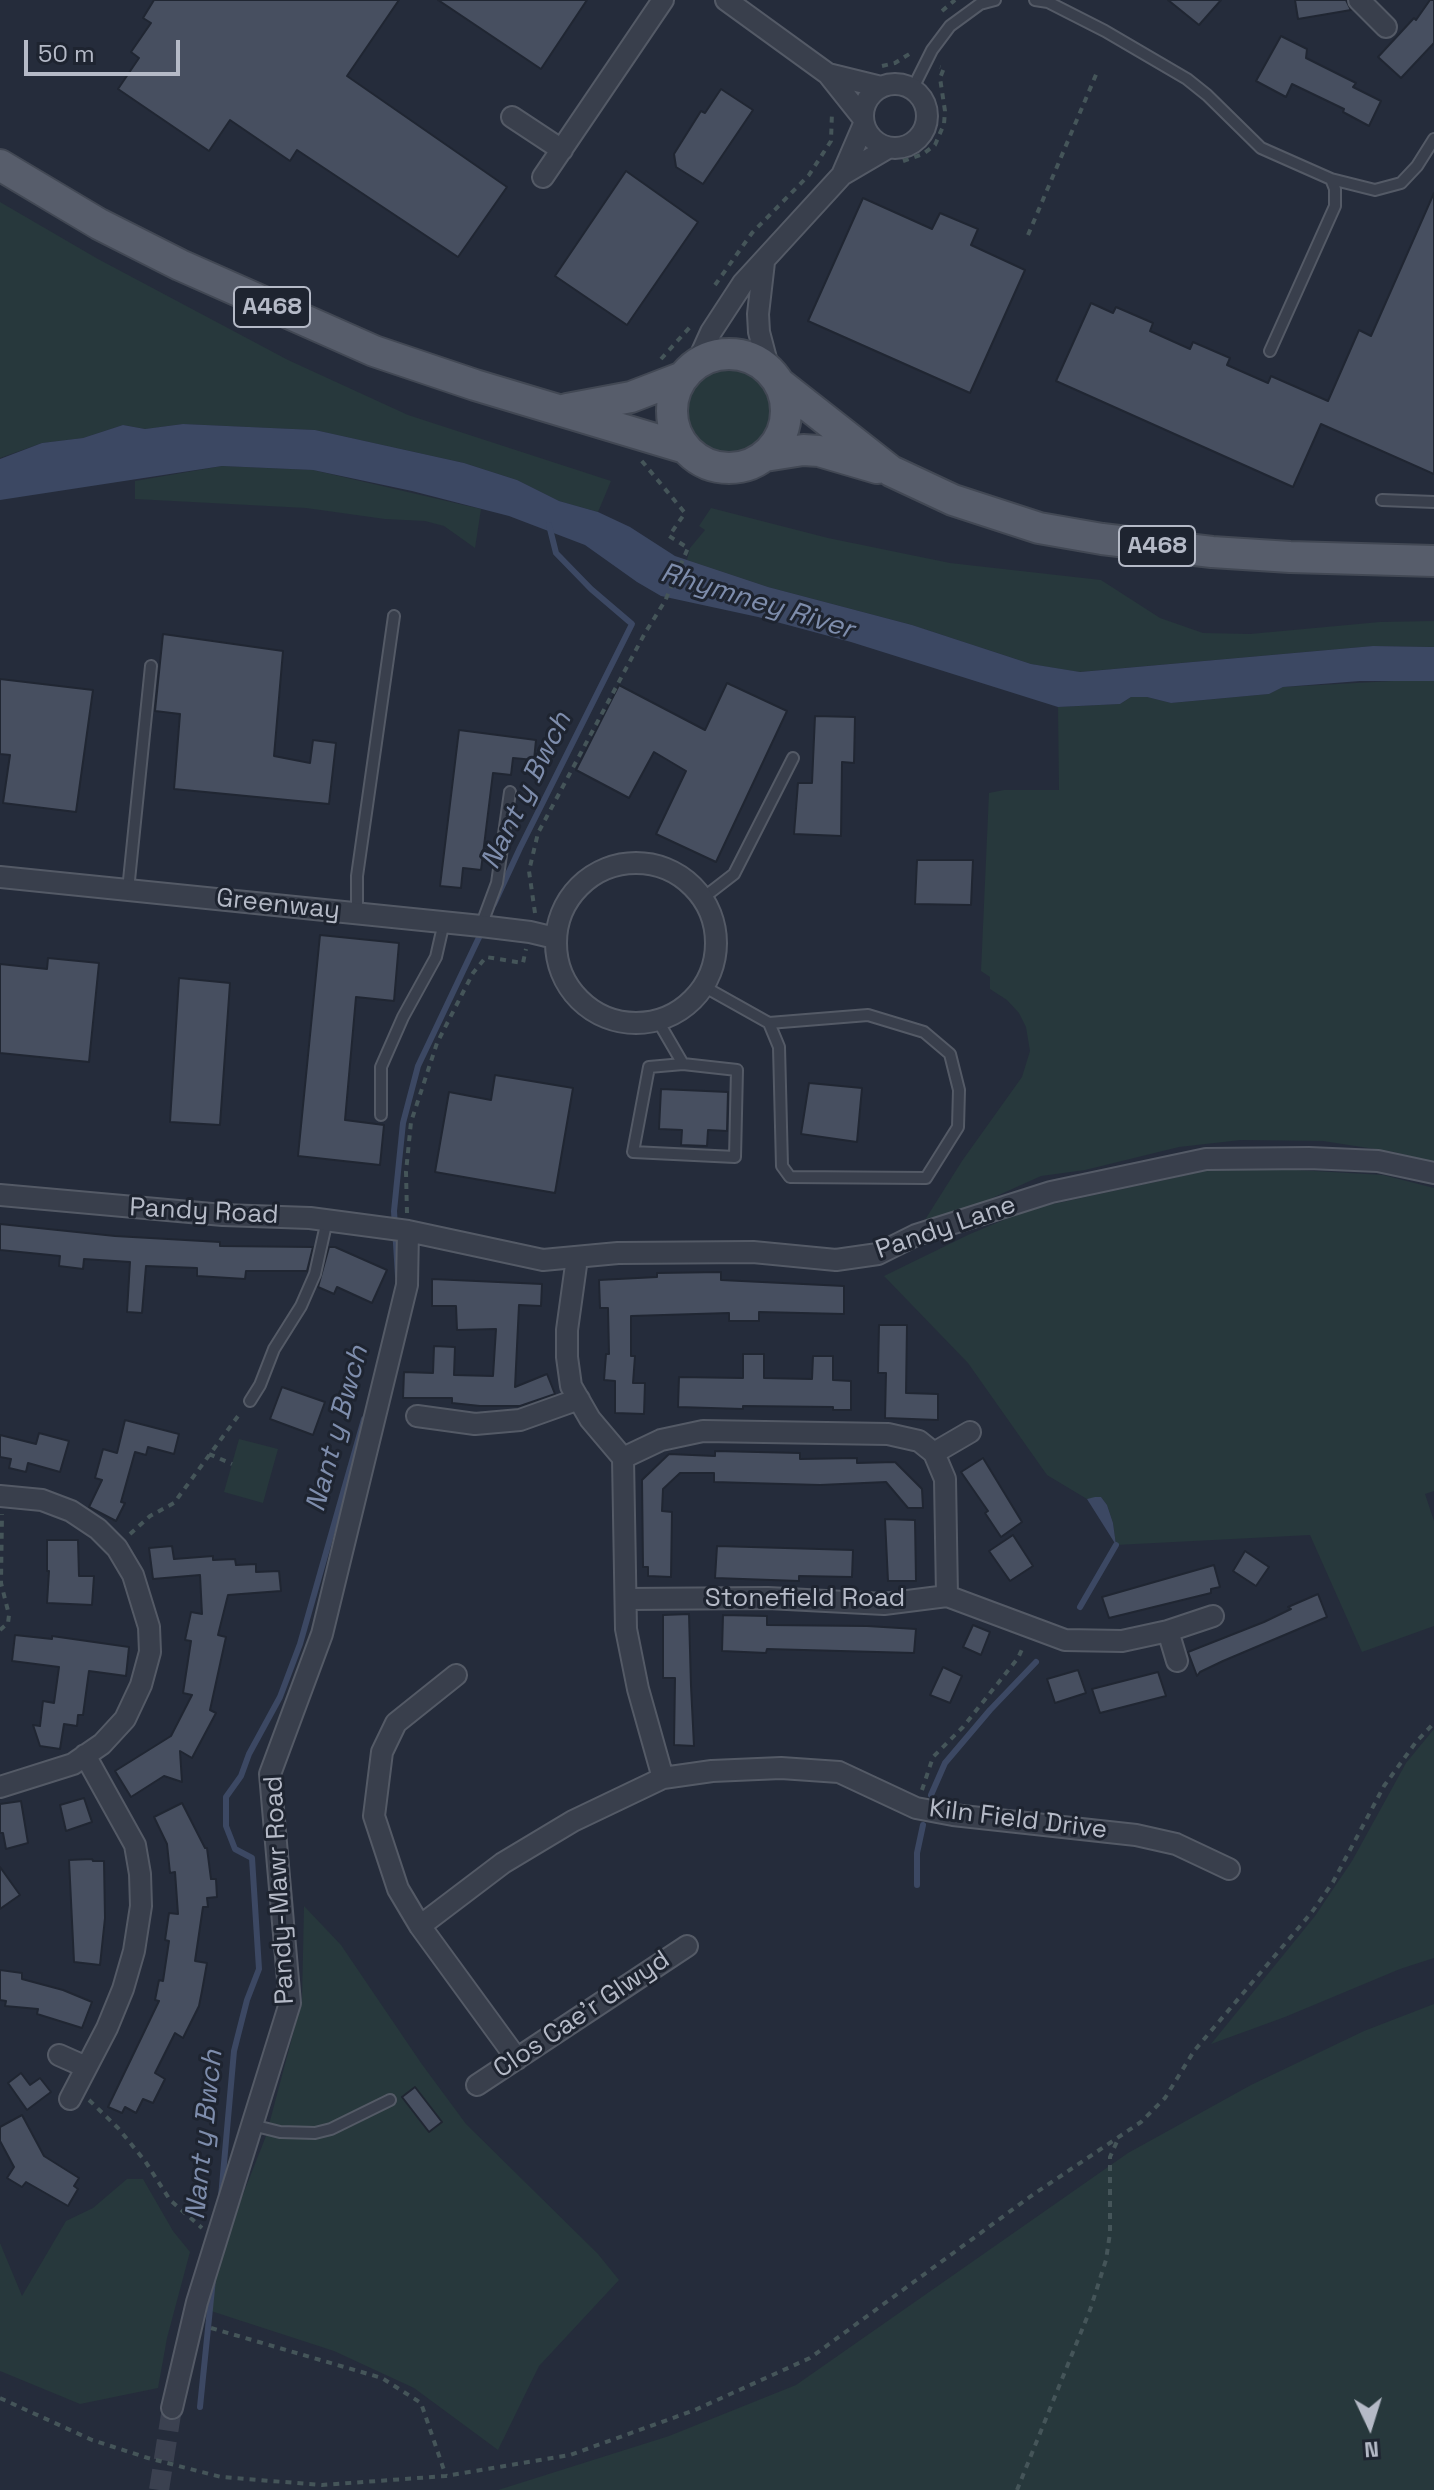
<!DOCTYPE html>
<style>
body{margin:0}
#map{position:relative;width:1434px;height:2490px;overflow:hidden;background:#252c3b;font-family:"Space Grotesk",sans-serif}
canvas{display:block}
.north{position:absolute;left:1330px;top:2386px;width:80px;height:80px;-webkit-text-stroke:6px #1e2430;paint-order:stroke;rotate:176deg;font-size:22px;font-weight:700;line-height:32px;text-align:center;color:#b5bac7}
.north::after{content:'';display:block;margin:auto;width:28px;height:36px;background:#b5bac7;clip-path:polygon(50% 0,100% 100%,50% 72%,0 100%)}
.scale{position:absolute;left:24px;top:40px;width:156px;height:36px;box-sizing:border-box;border:4px solid #b5bac7;border-top:0;padding-left:10px;font-size:24px;line-height:28px;white-space:nowrap;color:#b5bac7;-webkit-text-stroke:6px #1e2430;paint-order:stroke}
</style>
<div id="map">
<canvas width="1434" height="2490"></canvas>
<div class="north">N</div>
<div class="scale">50 m</div>
</div>
<script>
const context = document.querySelector('canvas').getContext('2d');
context.lineJoin = 'round';
function paint(path, color) { context.fillStyle = color; context.fill(path, 'evenodd'); }
const shape = rows => new Path2D(rows.map(r => 'M' + r).join(''));
function trace(path, color, width, dash) { context.strokeStyle = color; context.lineWidth = width; context.lineCap = dash ? 'butt' : 'round'; context.setLineDash(dash || []); context.stroke(path); }
function write(font, color, halo, rows, align = 'center') {
  context.font = font + ' "Space Grotesk",sans-serif'; context.lineWidth = 6; context.setLineDash([]); context.textBaseline = 'middle'; context.strokeStyle = halo; context.fillStyle = color; for (const [text, x, y, turn = 0] of rows) {
    context.save(); context.translate(x, y); context.rotate((+turn || 0) * Math.PI / 180); context.textAlign = isNaN(turn) ? turn : align; if (halo) context.strokeText(text, 0, 0); context.fillText(text, 0, 0); context.restore();
  }
}
paint(shape([
 [0,202,98,259,288,360,408,415,611,481,598,512,559,501,517,480,464,463,315,430,183,424,145,429,123,425,83,438,42,443,0,458],
 '685 410a44 44 0 1 1 88 0a44 44 0 1 1-88 0Z',
 [222,466,313,470,481,509,475,548,444,526,425,521,385,519,306,508,135,499,135,481],
 [711,508,828,538,950,563,1101,580,1160,618,1203,633,1250,634,1380,622,1434,621,1434,647,1373,646,1079,672,1031,664,912,625,768,587,687,560,690,548,705,530,699,526],
 [1411,680,1434,681,1434,1162,1394,1152,1323,1141,1241,1140,1179,1147,1085,1170,1041,1176,970,1208,923,1223,962,1161,1022,1077,1030,1051,1026,1027,1019,1013,1007,1000,990,989,990,977,981,971,989,793,1004,790,1059,790,1058,707,1120,704,1131,697,1147,697,1171,703,1269,694,1283,687],
 [1229,1166,1383,1175,1434,1188,1434,1491,1425,1494,1434,1521,1434,1626,1362,1652,1310,1535,1116,1545,1113,1523,1107,1505,1101,1497,1087,1499,1047,1475,968,1363,884,1276,970,1234,1030,1209],
 [239,1439,278,1449,263,1503,224,1492],
 [1434,1729,1434,1958,1400,1969,1285,2017,1211,2044,1315,1916,1352,1861,1406,1763],
 [304,1906,341,1945,421,2063,466,2124,598,2254,619,2280,539,2366,498,2450,414,2388,334,2351,211,2311,214,2268,266,2136,302,2000],
 [1434,2004,1434,2490,498,2490,669,2436,796,2385,1128,2153,1251,2085,1364,2031],
 [127,2179,143,2179,173,2231,190,2252,167,2338,158,2388,80,2404,0,2371,0,2243,22,2296,66,2221,93,2208]
]), '#27383c');
paint(shape([
 [183,424,315,430,464,463,517,480,559,501,598,512,630,527,675,556,768,587,912,625,1031,664,1080,672,1373,646,1431,647,1434,647,1434,681,1360,681,1283,687,1269,694,1171,703,1147,697,1131,697,1120,704,1058,707,851,642,758,617,661,596,637,582,585,545,509,516,412,491,313,470,222,466,0,500,0,459,42,443,83,438,123,425,145,429],
 [1095,1497,1101,1497,1107,1505,1113,1523,1116,1545,1087,1499]
]), '#3c4863');
trace(shape([
 [494,904,520,848,632,624,591,589,556,553,549,525],
 [398,1276,394,1211,403,1123,418,1066,483,929],
 [1080,1607,1116,1545],
 [931,1795,945,1763,990,1710,1036,1662],
 [917,1885,917,1853,923,1825],
 [221,2197,234,2051,247,2000,259,1969,252,1858,235,1849,226,1826,226,1797,241,1776,249,1754,280,1697,300,1644,364,1419],
 [200,2407,213,2279]
]), '#3c4863', 6);
const building = shape([
 [154,0,399,0,347,76,507,187,458,257,297,150,290,161,230,120,209,151,118,89,139,58,131,52,151,23,143,18,154,0],
 [438,0,587,0,541,69,438,0],
 [1168,0,1221,0,1199,25,1168,0],
 [1295,0,1346,0,1351,10,1298,19,1295,0],
 [1430,0,1434,0,1434,43,1401,78,1378,57,1414,18,1416,20,1430,0],
 [1281,36,1307,49,1306,58,1356,83,1353,87,1381,101,1369,126,1343,112,1344,109,1292,84,1286,97,1256,81,1281,36],
 [721,89,753,110,703,184,676,167,674,154,701,111,705,113,721,89],
 [626,171,698,222,627,325,555,276,626,171],
 [1434,193,1434,474,1321,424,1293,487,1056,381,1091,303,1113,313,1116,307,1153,323,1150,331,1190,349,1193,342,1230,358,1227,365,1268,383,1271,376,1328,401,1359,330,1371,336,1434,193],
 [863,198,932,229,940,213,978,229,971,245,1025,270,970,393,808,321,863,198],
 [163,634,283,651,274,756,310,763,313,740,336,743,329,804,174,789,180,714,155,711,163,634],
 [0,679,93,690,76,812,3,803,10,755,0,754,0,679],
 [727,683,787,711,716,862,656,834,686,771,654,752,629,798,576,770,619,685,705,730,727,683],
 [815,716,855,717,854,763,842,762,841,836,794,834,798,783,812,783,815,716],
 [459,730,536,740,534,760,513,758,511,775,493,773,481,870,463,868,461,888,440,886,459,730],
 [917,860,973,860,971,905,915,904,917,860],
 [320,935,399,943,394,1001,356,997,345,1120,384,1125,380,1165,298,1156,320,935],
 [48,958,99,963,89,1062,0,1053,0,964,47,969,48,958],
 [179,978,230,983,220,1125,170,1122,179,978],
 [495,1075,573,1088,555,1193,435,1172,449,1092,491,1100,495,1075],
 [809,1083,862,1088,857,1142,801,1134,809,1083],
 [661,1089,728,1092,727,1131,708,1130,707,1146,681,1145,682,1130,659,1129,661,1089],
 [0,1224,115,1236,220,1242,220,1246,313,1247,307,1271,246,1271,245,1279,197,1276,197,1268,146,1266,142,1313,127,1312,130,1262,84,1259,83,1269,59,1266,60,1256,0,1250,0,1224],
 [329,1247,335,1247,387,1270,372,1303,337,1287,334,1294,318,1287,329,1247],
 [721,1272,721,1280,844,1286,844,1314,759,1312,759,1321,729,1321,729,1313,631,1316,631,1356,635,1356,633,1383,645,1383,644,1414,615,1413,615,1381,604,1380,606,1354,609,1354,608,1308,600,1308,599,1280,657,1277,657,1273,721,1272],
 [432,1279,542,1284,541,1306,519,1305,515,1387,547,1374,555,1394,520,1406,480,1406,452,1403,452,1398,403,1398,404,1372,433,1373,434,1346,455,1347,454,1375,493,1376,496,1329,457,1330,456,1306,432,1306,432,1279],
 [879,1325,907,1325,906,1393,938,1394,938,1420,885,1418,886,1373,878,1373,879,1325],
 [743,1354,764,1354,764,1378,812,1379,813,1356,833,1356,833,1380,851,1381,851,1410,833,1410,833,1407,743,1406,743,1409,678,1407,679,1377,743,1378,743,1354],
 [282,1387,325,1402,313,1435,270,1419,282,1387],
 [125,1420,179,1434,174,1454,148,1447,146,1455,135,1452,121,1502,125,1503,116,1521,89,1507,102,1480,95,1478,103,1449,117,1453,125,1420],
 [39,1433,69,1441,60,1472,28,1463,26,1472,9,1468,11,1459,0,1457,0,1435,36,1444,39,1433],
 [715,1451,800,1453,800,1459,857,1458,857,1463,895,1462,922,1489,923,1508,908,1508,886,1482,820,1485,748,1483,714,1482,714,1473,680,1473,663,1489,662,1511,672,1512,671,1577,648,1576,648,1567,643,1567,642,1480,669,1454,715,1456,715,1451],
 [983,1458,1022,1522,1001,1537,985,1513,988,1511,961,1472,983,1458],
 [885,1519,915,1520,916,1581,888,1581,885,1519],
 [1013,1535,1033,1566,1010,1581,989,1551,1013,1535],
 [47,1540,78,1540,79,1576,94,1576,92,1605,47,1603,49,1571,47,1571,47,1540],
 [172,1546,174,1559,213,1556,213,1560,235,1559,236,1565,256,1564,256,1572,279,1571,281,1591,228,1595,218,1635,226,1637,210,1710,216,1713,192,1758,180,1751,182,1782,164,1776,131,1797,115,1771,171,1736,192,1695,183,1693,191,1641,185,1640,191,1612,202,1614,200,1575,153,1579,149,1548,172,1546],
 [717,1546,853,1550,852,1577,799,1576,799,1581,715,1578,717,1546],
 [1245,1551,1269,1567,1256,1586,1233,1571,1245,1551],
 [1214,1565,1220,1587,1211,1589,1211,1593,1109,1618,1102,1597,1214,1565],
 [1318,1594,1327,1617,1223,1661,1200,1672,1197,1676,1188,1652,1264,1622,1291,1609,1288,1607,1318,1594],
 [689,1614,691,1686,694,1746,674,1745,675,1678,663,1678,663,1615,689,1614],
 [723,1615,767,1616,767,1625,867,1626,916,1629,914,1653,767,1649,766,1653,722,1651,723,1615],
 [973,1625,990,1632,981,1655,963,1647,973,1625],
 [15,1635,52,1639,52,1636,129,1647,126,1676,89,1671,83,1715,78,1715,77,1726,64,1724,60,1749,40,1746,33,1725,40,1726,43,1701,54,1703,59,1667,12,1661,15,1635],
 [943,1667,962,1676,950,1703,930,1695,943,1667],
 [1078,1670,1086,1693,1055,1703,1047,1679,1078,1670],
 [1158,1672,1166,1696,1100,1713,1092,1689,1158,1672],
 [84,1798,92,1822,66,1831,60,1805,84,1798],
 [21,1801,28,1843,6,1849,3,1833,0,1833,0,1804,21,1801],
 [182,1803,205,1848,207,1848,211,1879,216,1879,217,1897,207,1898,208,1907,203,1907,195,1961,207,1963,202,1991,199,2006,183,2038,175,2033,155,2073,165,2079,153,2103,143,2099,136,2113,125,2107,122,2113,108,2107,159,2001,155,2000,159,1980,163,1981,169,1941,165,1940,169,1913,178,1914,175,1872,170,1873,167,1844,154,1817,182,1803],
 [92,1859,93,1861,104,1861,105,1918,100,1965,74,1962,69,1860,92,1859],
 [0,1867,20,1895,0,1909,0,1867],
 [0,1970,22,1973,22,1979,63,1990,92,2002,82,2028,37,2014,38,2009,5,2006,6,2001,0,2000,0,1970],
 [21,2073,30,2085,40,2078,51,2092,27,2110,8,2083,21,2073],
 [415,2087,442,2122,429,2132,402,2097,415,2087],
 [22,2115,44,2156,79,2178,74,2186,78,2189,68,2206,26,2182,22,2187,7,2178,14,2167,0,2141,0,2127,22,2115]
]);
paint(building, '#474f60');
trace(building, '#202632', 2);
trace(shape([
 [159,2490,172,2408]
]), '#3b4150', 20, [20, 10]);
const service = shape([
 [1035,0,1048,2,1105,31,1187,79,1207,95,1261,148,1331,179,1335,189,1335,206,1270,351],
 [913,88,932,50,950,26,980,4,995,0],
 [1331,179,1375,190,1401,183,1417,166,1434,139],
 [1382,500,1434,502],
 [128,890,151,666],
 [703,898,734,874,793,758],
 [357,914,357,876,394,616],
 [481,926,497,883,510,792],
 [703,986,769,1023,779,1047,782,1166,790,1177,926,1178,958,1127,959,1090,950,1054,924,1032,868,1015,769,1023],
 [658,1021,683,1064],
 [683,1064,737,1070,735,1157,633,1152,649,1067,683,1064],
 [381,1115,381,1067,403,1017,436,957,444,922],
 [250,1401,260,1385,274,1349,301,1306,315,1274,327,1220],
 [252,2125,280,2132,315,2133,331,2129,390,2100]
]);
const minor = shape([
 [726,0,828,74,863,118],
 [1359,0,1386,27],
 [828,74,881,87],
 '863 116a32 32 0 1 1 64 0a32 32 0 1 1-64 0Z',
 [512,117,562,150],
 [842,175,864,124],
 [543,177,663,0],
 [764,262,758,314,759,332,769,370],
 [697,363,711,332,743,283,842,175,888,148],
 '556 943a80 80 0 1 1 160 0a80 80 0 1 1-160 0Z',
 [0,877,481,926,530,932,555,938],
 [0,1195,223,1215,310,1218,408,1231,543,1260,618,1253,753,1252,836,1260,878,1254,916,1235,1051,1192,1206,1159,1309,1158,1378,1161,1434,1173],
 [577,1258,567,1330,567,1357,571,1386,590,1419,623,1458],
 [417,1416,475,1424,520,1420,579,1399],
 [934,1453,970,1432],
 [623,1458,661,1440,703,1431,888,1434,919,1441,934,1453,945,1479,947,1596],
 [623,1458,626,1629,638,1689,663,1778],
 [0,1496,42,1500,71,1511,98,1529,117,1548,133,1575,149,1627,150,1652,141,1685,125,1719,102,1744,73,1764,0,1787],
 [626,1599,768,1598,884,1604,947,1596,1065,1640,1122,1641,1168,1631,1213,1616],
 [1168,1631,1177,1661],
 [456,1675,396,1723,382,1752,374,1816,398,1889,420,1926,517,2059],
 [420,1926,503,1863,573,1821,663,1778,712,1771,781,1768,839,1772,916,1808,953,1815,1136,1835,1176,1844,1229,1869],
 [59,2055,86,2067],
 [477,2085,687,1946],
 [70,2099,107,2028,123,1989,134,1951,141,1906,140,1874,135,1845,85,1755],
 [172,2408,197,2302,290,2003,270,1774,322,1634,407,1285,408,1231]
]);
const primary = shape([
 [0,165,99,224,180,265,374,351,475,385,685,448],
 '672 411a57 57 0 1 1 114 0a57 57 0 1 1-114 0Z',
 [779,383,891,471,953,500,1039,528,1102,539,1212,552,1290,557,1434,561],
 [567,409,631,397,683,377],
 [765,456,803,450,819,451,877,468]
]);
trace(service, '#545a66', 14);
trace(minor, '#545a66', 24);
trace(primary, '#424854', 34);
trace(shape([
 [942,11,955,0],
 [882,66,895,63,914,51],
 [903,161,923,154,935,145,944,124,945,111,940,78,944,68,940,67],
 [1028,235,1098,70],
 [715,285,752,233,809,175,831,141,832,112],
 [661,359,690,327],
 [535,913,529,871,538,833,645,633,665,601,688,548,669,536,685,513,641,460],
 [407,1213,406,1172,411,1122,437,1043,473,973,486,957,523,963,526,949],
 [209,1454,232,1464],
 [130,1534,150,1516,174,1503,241,1412],
 [0,1630,8,1623,9,1615,1,1583,2,1514],
 [922,1790,933,1757,963,1727,1018,1658,1024,1645],
 [89,2100,118,2128,145,2161,170,2200,202,2228],
 [211,2328,382,2378,421,2403,446,2476],
 [0,2398,92,2440,148,2458,221,2477,322,2485,446,2476,570,2455,695,2410,810,2358,1031,2196,1141,2122,1165,2098,1194,2051,1312,1912,1333,1882,1384,1786,1416,1742,1434,1723],
 [1017,2490,1090,2310,1106,2260,1110,2233,1110,2157,1119,2137]
]), '#455559', 4, [6, 6]);
trace(service, '#393f4c', 10);
trace(minor, '#393f4c', 20);
trace(primary, '#575d6b', 30);
for (const [x, y, w] of [
 [272,307,76],
 [1157,546,76]
]) { const box = new Path2D(); box.roundRect(x - w / 2, y - 20, w, 40, 6); context.fillStyle = '#1e2430'; context.fill(box); trace(box, '#b5bac7', 2); }
write('bold 24px', '#b5bac7', null, [
 ["A468",272,307],
 ["A468",1157,546]
]);
write('26px', '#b5bac7', '#1e2430', [
 ["Greenway",278,905,6],
 ["Pandy Road",204,1212,3],
 ["Pandy Lane",946,1228,-19],
 ["Stonefield Road",805,1599],
 ["Kiln Field Drive",1018,1820,7],
 ["Pandy-Mawr Road",280,1890,-93],
 ["Clos Cae'r Glwyd",582,2015,-34]
]);
write('italic 28px', '#7e8dac', '#1e2430', [
 ["Rhymney River",757,602,17],
 ["Nant y Bwch",527,791,-64],
 ["Nant y Bwch",338,1429,-75],
 ["Nant y Bwch",205,2135,-84]
]);
</script>
